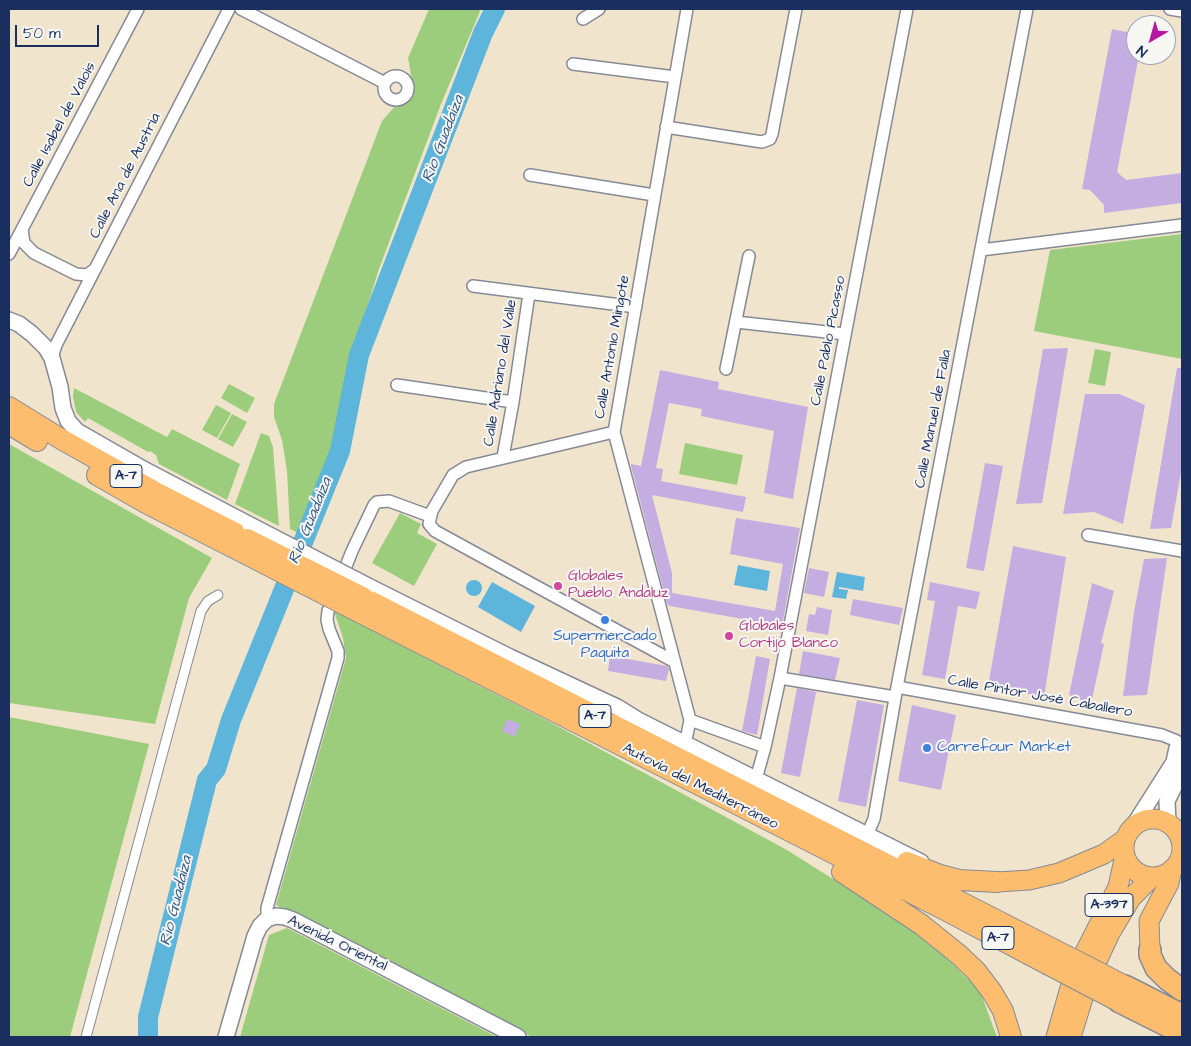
<!DOCTYPE html>
<meta charset="utf-8">
<style>
body{margin:0}
#map{position:relative;width:1191px;height:1046px;overflow:hidden;background:#f1e4cd;font-family:"Architects Daughter",sans-serif}
canvas{display:block}
.frame{position:absolute;inset:0;border:10px solid #1b2f5e;pointer-events:none}
.north{position:absolute;left:1126px;top:15px;width:50px;height:50px;box-sizing:border-box;background:#f6f6f2;border:1px solid #9ea6b7;border-radius:50%;rotate:218deg;font-size:14px;font-weight:700;line-height:20px;text-align:center;color:#1b2f5e}
.north::after{content:'';display:block;margin:auto;width:18px;height:22px;background:#b5179e;clip-path:polygon(50% 0,100% 100%,50% 72%,0 100%)}
.scale{position:absolute;left:15px;top:25px;width:84px;height:22px;box-sizing:border-box;border:2px solid #1b2f5e;border-top:0;padding-left:6px;font-size:15px;line-height:18px;white-space:nowrap;color:#1b2f5e;-webkit-text-stroke:4px #f6f6f2;paint-order:stroke}
</style>
<div id="map">
<canvas width="1191" height="1046"></canvas>
<div class="frame"></div>
<div class="north">N</div>
<div class="scale">50 m</div>
</div>
<script>
const context = document.querySelector('canvas').getContext('2d');
context.lineJoin = 'round';
function paint(path, color) { context.fillStyle = color; context.fill(path, 'evenodd'); }
const shape = rows => new Path2D(rows.map(r => 'M' + r).join(''));
function trace(path, color, width, dash) { context.strokeStyle = color; context.lineWidth = width; context.lineCap = dash ? 'butt' : 'round'; context.setLineDash(dash || []); context.stroke(path); }
function write(font, color, halo, rows, align = 'center') {
  context.font = font + ' "Architects Daughter",sans-serif'; context.lineWidth = 4; context.setLineDash([]); context.textBaseline = 'middle'; context.strokeStyle = halo; context.fillStyle = color; for (const [text, x, y, turn = 0] of rows) {
    context.save(); context.translate(x, y); context.rotate((+turn || 0) * Math.PI / 180); context.textAlign = isNaN(turn) ? turn : align; if (halo) context.strokeText(text, 0, 0); context.fillText(text, 0, 0); context.restore();
  }
}
paint(shape([
 [429,9,481,9,441,104,379,269,356,343,345,408,330,462,300,534,290,529,287,471,282,440,274,417,274,404,382,121,395,106,409,101,414,91,408,58],
 [1182,234,1182,359,1034,331,1050,250],
 [1095,349,1111,352,1105,386,1088,383],
 [229,384,255,398,247,413,221,398],
 [74,388,167,437,172,429,240,464,227,500,159,464,156,455,150,451,148,452,88,418,85,422,76,412,73,396],
 [216,405,231,413,217,438,202,430],
 [232,414,247,422,233,447,218,439],
 [261,433,269,436,273,447,279,526,235,504],
 [685,443,743,455,737,485,679,474],
 [9,444,212,558,189,598,155,724,9,703],
 [400,513,421,524,417,533,437,544,414,586,372,563],
 [334,611,548,721,787,850,925,937,980,991,997,1037,532,1037,276,905,346,658,343,638],
 [9,717,149,744,70,1037,9,1037],
 [287,928,497,1037,240,1037,269,935]
]), '#9bcd7c');
paint(shape([
 [738,565,770,571,767,591,734,585],
 [837,572,865,577,863,591,839,587,839,589,848,590,846,599,832,597],
 '466 588a8 8 0 1 1 16 0a8 8 0 1 1-16 0Z',
 [492,582,535,606,521,632,478,607]
]), '#5eb5db');
trace(shape([
 [148,1037,148,1017,207,780,216,769,231,720,340,451,359,355,483,33,495,9]
]), '#5eb5db', 20);
paint(shape([
 [1112,29,1136,34,1136,55,1139,55,1117,172,1126,180,1182,173,1182,203,1104,213,1104,205,1090,190,1082,189],
 [1068,348,1042,503,1016,504,1043,349],
 [1177,368,1182,368,1182,467,1171,528,1150,529],
 [660,370,719,382,718,389,808,407,793,499,764,493,774,431,701,416,702,409,669,403,656,468,663,469,661,481,746,497,743,512,652,495,672,573,672,593,775,611,783,564,730,554,736,518,800,528,782,626,670,606,667,604,631,466,631,464,641,466],
 [1085,394,1119,394,1145,405,1123,524,1094,512,1063,514],
 [985,463,1003,466,984,571,966,568],
 [1013,546,1066,557,1044,697,988,686],
 [1167,558,1147,695,1123,696,1134,612,1144,559],
 [809,568,829,572,824,597,804,593],
 [930,582,980,592,976,609,958,606,945,679,922,675,935,601,927,600],
 [1092,583,1114,591,1101,643,1104,644,1091,704,1069,695],
 [853,599,903,608,899,625,850,615],
 [817,607,832,610,828,635,806,631,809,614,815,615],
 [803,651,840,658,835,680,799,674],
 [610,656,667,666,669,669,666,681,608,671],
 [756,656,770,659,757,735,742,731],
 [797,688,816,692,800,777,781,773],
 [857,700,884,705,866,807,838,801],
 [912,705,956,715,941,790,898,781],
 [507,719,520,724,515,737,502,731]
]), '#c4ade1');
const pedestrian = shape([
 [86,1037,201,611,208,601,218,595]
]);
const minor = shape([
 [241,9,385,83],
 [1170,9,1182,11],
 [583,19,599,9],
 [573,64,675,77],
 '384 88a12 12 0 1 1 24 0a12 12 0 1 1-24 0Z',
 [666,127,762,142,770,139,772,134,796,9],
 [530,175,654,195],
 [22,229,24,243,34,253,76,274,87,275,95,269],
 [981,250,1182,225],
 [9,254,138,9],
 [473,286,636,307],
 [736,322,845,334],
 [52,358,56,345,229,9],
 [726,369,749,256],
 [397,385,513,402],
 [614,432,466,467,453,475,432,511,429,524,435,531,673,661],
 [503,457,513,402,529,294],
 [1088,535,1182,551],
 [341,579,352,551,374,505,377,502,389,501,430,516],
 [780,678,895,697],
 [897,687,1162,735,1177,741],
 [690,720,765,747],
 [683,743,687,735,690,720,614,432,687,9],
 [754,779,758,772,765,747,780,678,907,9],
 [867,835,874,819,897,687,1027,9],
 [267,919,267,908,338,658,338,651,329,629,327,620,328,611,335,594]
]);
const tertiary = shape([
 [9,320,19,324,32,334,46,348,52,358,60,387,63,408,68,421,77,431,145,470,250,525],
 [368,586,510,657,617,707,638,720,921,862],
 [1168,823,1167,801,1182,771],
 [1132,828,1174,762,1177,748],
 [1181,843,1182,844],
 [226,1037,255,936,260,926,267,919,276,916,285,917,293,920,518,1037]
]);
const primary = shape([
 '1124 848a29 29 0 1 1 58 0a29 29 0 1 1-58 0Z',
 [997,882,1029,880,1059,873,1104,854,1125,839],
 [1150,950,1149,921,1169,883,1172,869],
 [1085,952,1118,887,1125,855],
 [1098,959,1110,933,1131,898,1152,877],
 [1056,1037,1070,988],
 [1071,1037,1084,995]
]);
const trunk = shape([
 [9,407,61,439,157,493,247,539],
 [9,424,37,441],
 [97,475,146,503,244,553],
 [364,598,1053,949],
 [359,612,949,912,1047,964],
 [907,862,940,875,959,880,997,882],
 [842,872,922,925,958,954,976,971,992,992,1003,1011,1011,1037]
]);
const motorway = shape([
 [1150,950,1150,955,1156,968,1167,979,1182,990],
 [1125,986,1182,1015],
 [1118,1001,1182,1033]
]);
trace(pedestrian, '#868a96', 11);
trace(minor, '#868a96', 14);
trace(tertiary, '#868a96', 18);
trace(primary, '#868a96', 21);
trace(trunk, '#868a96', 22);
trace(motorway, '#868a96', 24);
trace(pedestrian, '#fff', 9);
trace(minor, '#fff', 11);
trace(tertiary, '#fff', 15);
trace(primary, '#fcbd6f', 19);
trace(trunk, '#fcbd6f', 20);
trace(motorway, '#fcbd6f', 21);
const tertiaryBridge = shape([
 [250,525,368,586]
]);
const trunkBridge = shape([
 [247,539,364,598],
 [244,553,359,612],
 [1053,949,1125,986],
 [1047,964,1118,1001]
]);
trace(tertiaryBridge, '#868a96', 18, []);
trace(trunkBridge, '#868a96', 22, []);
trace(tertiaryBridge, '#fff', 15);
trace(trunkBridge, '#fcbd6f', 20);
for (const [x, y, r, color] of [
 [558,586,5,"#d1479c"],
 [605,620,5,"#3f7fe0"],
 [729,636,5,"#d1479c"],
 [927,748,5,"#3f7fe0"]
]) { const dot = new Path2D(); dot.arc(x, y, r, 0, 2 * Math.PI); context.fillStyle = color; context.fill(dot); trace(dot, '#f6f6f2', 2); }
for (const [x, y, w] of [
 [126,476,32],
 [595,716,32],
 [1109,905,48],
 [998,938,32]
]) { const box = new Path2D(); box.roundRect(x - w / 2, y - 11.5, w, 23, 4); context.fillStyle = '#f6f6f2'; context.fill(box); trace(box, '#1b2f5e', 1); }
write('bold 14px', '#1b2f5e', null, [
 ["A-7",126,476],
 ["A-7",595,716],
 ["A-397",1109,905],
 ["A-7",998,938]
]);
write('15px', '#1b2f5e', '#f6f6f2', [
 ["Calle Isabel de Valois",60,125,-62],
 ["Calle Ana de Austria",126,176,-63],
 ["Calle Pablo Picasso",829,341,-79],
 ["Calle Antonio Mingote",613,347,-80],
 ["Calle Adriano del Valle",501,373,-81],
 ["Calle Manuel de Falla",934,419,-79],
 ["Calle Pintor José Caballero",1040,697,10],
 ["Autovía del Mediterráneo",700,787,27],
 ["Avenida Oriental",337,944,26]
]);
write('15px', '#b23c85', '#f6f6f2', [
 ["Globales",568,577],
 ["Pueblo Andaluz",568,594],
 ["Globales",739,627],
 ["Cortijo Blanco",739,644]
], 'left');
write('15px', '#366cbe', '#f6f6f2', [
 ["Supermercado",605,637],
 ["Paquita",605,654],
 ["Carrefour Market",937,748,"left"]
]);
write('italic 16px', '#2f5784', '#f6f6f2', [
 ["Rio Guadaiza",444,139,-69],
 ["Rio Guadaiza",311,521,-68],
 ["Rio Guadaiza",177,901,-76]
]);
</script>
